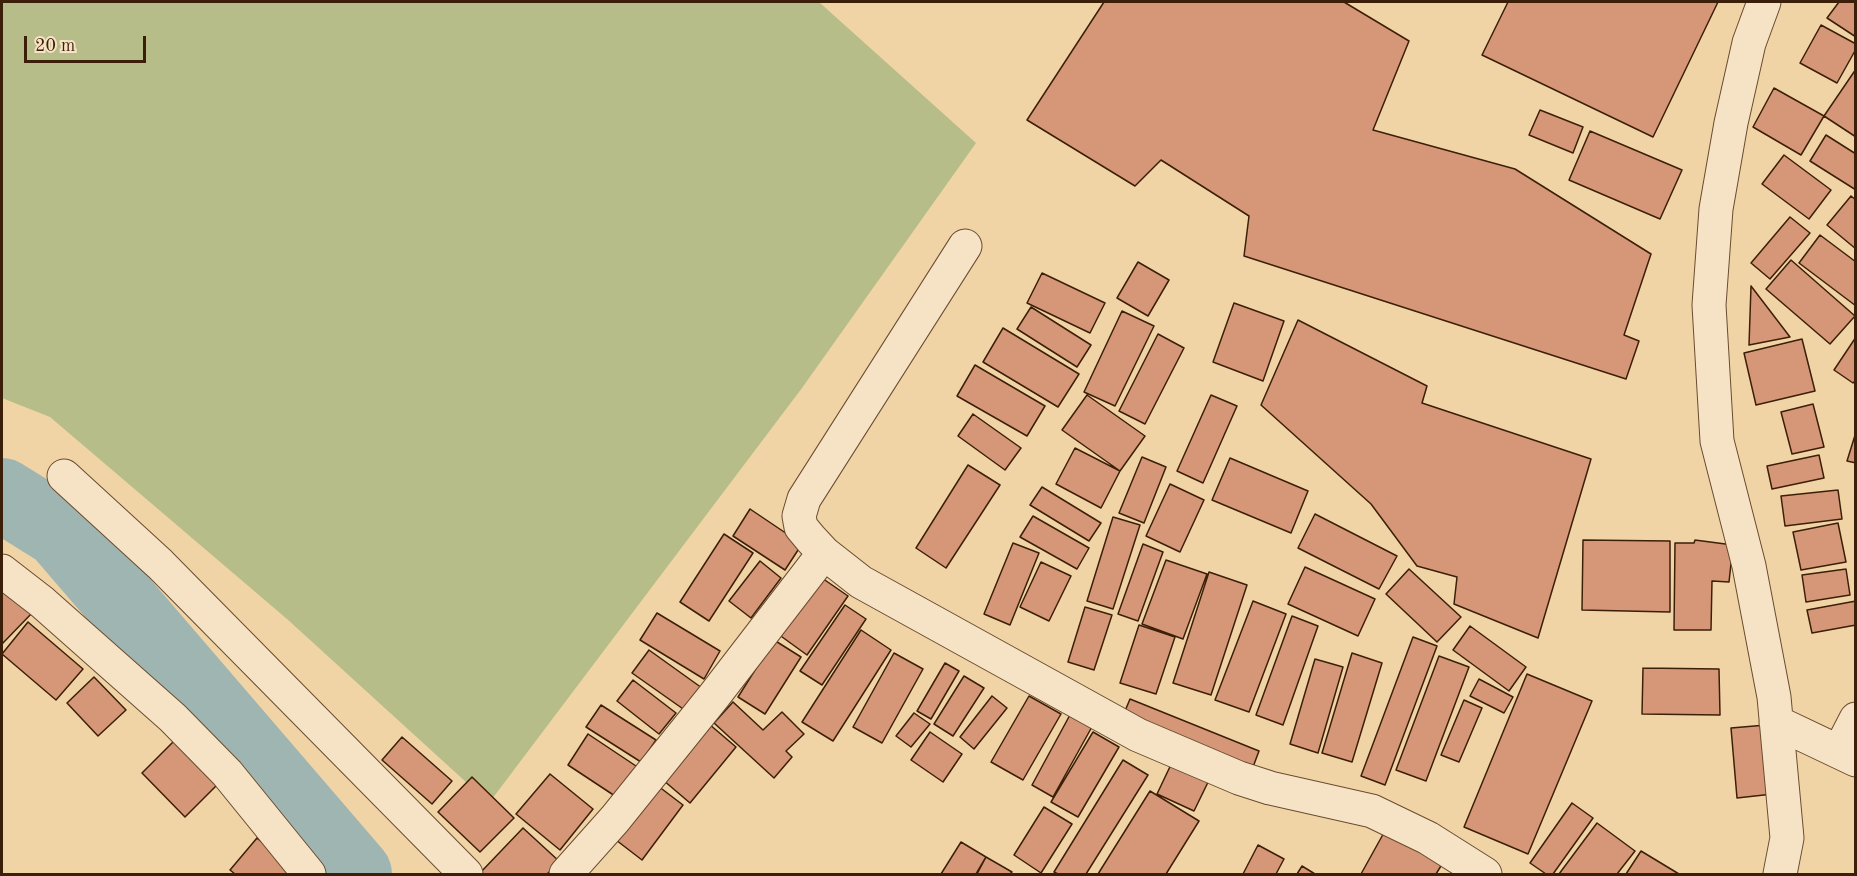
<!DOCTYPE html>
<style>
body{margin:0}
#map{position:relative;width:1857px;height:876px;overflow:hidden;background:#f1d4a6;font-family:"Old Standard TT",serif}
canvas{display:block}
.frame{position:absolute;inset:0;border:3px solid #3c1f08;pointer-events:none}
.scale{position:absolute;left:24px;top:36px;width:122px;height:27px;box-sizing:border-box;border:3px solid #3c1f08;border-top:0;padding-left:8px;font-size:18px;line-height:21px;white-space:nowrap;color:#3c1f08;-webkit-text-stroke:4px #f6e3c5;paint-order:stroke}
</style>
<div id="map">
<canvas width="1857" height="876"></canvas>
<div class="frame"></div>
<div class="scale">20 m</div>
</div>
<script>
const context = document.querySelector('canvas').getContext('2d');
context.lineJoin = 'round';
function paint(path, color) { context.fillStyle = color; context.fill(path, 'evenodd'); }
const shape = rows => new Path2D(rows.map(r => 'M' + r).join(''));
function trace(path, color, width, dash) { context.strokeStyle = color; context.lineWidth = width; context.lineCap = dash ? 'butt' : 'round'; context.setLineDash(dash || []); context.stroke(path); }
paint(shape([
 [2,2,819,2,976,143,802,388,489,803,287,619,50,417,2,398]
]), '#b7bd89');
trace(shape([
 [2,495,60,531,355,874]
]), '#9fb5b2', 74);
const building = shape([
 [1104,2,1344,2,1409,41,1373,130,1515,169,1651,254,1624,335,1639,341,1626,379,1244,256,1249,216,1161,160,1135,186,1027,120,1104,2],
 [1508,2,1718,2,1653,137,1482,55,1508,2],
 [1839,2,1856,2,1856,37,1827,18,1839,2],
 [1821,25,1856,44,1856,49,1837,83,1800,63,1821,25],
 [1856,69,1856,137,1824,116,1856,69],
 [1774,88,1824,116,1801,155,1753,127,1774,88],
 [1540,110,1583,127,1573,153,1529,135,1540,110],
 [1590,131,1682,170,1660,219,1569,180,1590,131],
 [1826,135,1856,154,1856,190,1810,161,1826,135],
 [1784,155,1831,190,1809,219,1762,184,1784,155],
 [1851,196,1856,200,1856,249,1827,225,1851,196],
 [1790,217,1810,233,1770,279,1751,263,1790,217],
 [1820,235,1856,262,1856,306,1799,263,1820,235],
 [1791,260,1855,316,1830,344,1766,289,1791,260],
 [1138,262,1169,280,1148,316,1117,298,1138,262],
 [1042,273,1105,303,1090,333,1027,303,1042,273],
 [1751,286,1790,337,1749,345,1751,286],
 [1234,303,1284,321,1263,381,1213,362,1234,303],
 [1031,307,1091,345,1077,367,1017,329,1031,307],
 [1122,311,1154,326,1115,406,1084,392,1122,311],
 [1298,320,1427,386,1422,403,1591,459,1538,638,1454,604,1457,577,1417,566,1371,504,1261,405,1298,320],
 [1003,328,1079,374,1058,407,983,362,1003,328],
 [1158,334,1184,348,1145,424,1119,411,1158,334],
 [1856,337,1856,380,1853,383,1834,370,1856,337],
 [1802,339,1815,391,1756,405,1744,353,1802,339],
 [975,365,1045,406,1027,436,957,396,975,365],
 [1087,395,1145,436,1120,471,1062,430,1087,395],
 [1211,395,1237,406,1203,483,1177,471,1211,395],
 [1813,404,1824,447,1792,454,1781,412,1813,404],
 [973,414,1021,448,1005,470,958,436,973,414],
 [1856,432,1856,463,1847,461,1856,432],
 [1075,448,1120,471,1101,508,1056,484,1075,448],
 [1819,455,1824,478,1772,489,1767,466,1819,455],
 [1142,457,1166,467,1144,523,1119,513,1142,457],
 [1230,458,1308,491,1291,533,1212,500,1230,458],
 [968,465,1000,485,946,568,916,548,968,465],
 [1170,484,1204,500,1180,552,1146,536,1170,484],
 [1042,487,1101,523,1089,541,1030,505,1042,487],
 [1838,490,1842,519,1785,526,1781,496,1838,490],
 [750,509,802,544,785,570,733,536,750,509],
 [1315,514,1397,556,1379,589,1298,548,1315,514],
 [1033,516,1089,548,1077,569,1020,537,1033,516],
 [1113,517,1140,525,1113,609,1087,601,1113,517],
 [1838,523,1846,562,1801,570,1793,532,1838,523],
 [724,534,753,553,709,621,680,602,724,534],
 [1583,540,1670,541,1670,612,1582,610,1583,540],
 [1695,540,1733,545,1729,582,1712,581,1711,630,1674,630,1675,543,1694,543,1695,540],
 [1013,543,1039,553,1010,625,984,614,1013,543],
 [1143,544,1163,552,1138,621,1118,614,1143,544],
 [1166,560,1207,574,1183,639,1142,624,1166,560],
 [760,561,781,578,751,618,729,601,760,561],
 [1041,562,1071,576,1049,621,1020,607,1041,562],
 [1305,567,1375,599,1358,636,1288,604,1305,567],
 [1409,569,1461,617,1437,642,1386,594,1409,569],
 [1846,569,1850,595,1806,602,1802,575,1846,569],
 [1209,572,1247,585,1211,695,1173,683,1209,572],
 [819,576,848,596,807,655,778,634,819,576],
 [2,581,33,612,2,644,2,581],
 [1253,601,1286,614,1249,712,1215,700,1253,601],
 [1856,601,1856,625,1812,633,1807,610,1856,601],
 [845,605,866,619,822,685,800,671,845,605],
 [1085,607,1112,615,1094,670,1068,662,1085,607],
 [657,613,720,651,704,679,640,640,657,613],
 [1292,616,1318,626,1283,725,1256,715,1292,616],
 [28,622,83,669,56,700,2,654,28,622],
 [1139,625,1175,637,1156,694,1120,683,1139,625],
 [1470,626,1526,667,1509,691,1453,650,1470,626],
 [861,630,891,650,833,741,802,722,861,630],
 [1413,637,1437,646,1385,785,1361,776,1413,637],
 [774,640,801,657,765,714,738,697,774,640],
 [649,650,702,688,686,711,632,673,649,650],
 [894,653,923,669,882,743,853,727,894,653],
 [1352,653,1382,663,1352,762,1322,753,1352,653],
 [1439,656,1469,667,1426,781,1396,770,1439,656],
 [1315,659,1343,667,1318,753,1290,744,1315,659],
 [945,663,959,671,931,719,917,711,945,663],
 [1643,668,1719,669,1720,715,1642,714,1643,668],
 [1527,674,1592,701,1528,854,1464,827,1527,674],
 [964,676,984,688,953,736,934,724,964,676],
 [94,677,126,710,98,736,67,703,94,677],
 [1479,679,1513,697,1504,713,1470,696,1479,679],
 [633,680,676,713,659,734,617,701,633,680],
 [992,696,1007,708,974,749,960,737,992,696],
 [1029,696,1061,714,1023,780,991,762,1029,696],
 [1130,699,1259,751,1250,775,1120,723,1130,699],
 [1464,700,1482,708,1459,762,1441,755,1464,700],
 [733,702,763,730,782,712,804,734,786,751,792,757,774,778,714,723,733,702],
 [601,705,656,740,641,762,586,727,601,705],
 [914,713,930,724,911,747,896,736,914,713],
 [1071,713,1093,725,1053,797,1032,785,1071,713],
 [709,724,736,747,690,803,663,780,709,724],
 [1766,725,1773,794,1737,798,1731,728,1766,725],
 [930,732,962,754,943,782,911,760,930,732],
 [1093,732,1119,747,1078,817,1051,802,1093,732],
 [182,733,225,777,185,817,142,773,182,733],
 [588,734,639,768,618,798,568,765,588,734],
 [402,737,452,781,432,804,382,760,402,737],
 [1176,754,1213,772,1194,811,1157,794,1176,754],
 [1123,760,1148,775,1086,874,1058,874,1054,872,1123,760],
 [550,774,593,809,560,850,516,814,550,774],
 [472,777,514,818,480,852,438,812,472,777],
 [658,786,683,805,642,860,616,840,658,786],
 [1150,791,1199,821,1166,874,1098,874,1150,791],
 [1572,803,1593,818,1553,874,1546,874,1530,863,1572,803],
 [1044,807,1072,824,1041,873,1014,855,1044,807],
 [1597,823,1635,851,1617,874,1559,874,1597,823],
 [523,828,560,862,547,874,479,874,523,828],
 [1386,829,1444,861,1436,874,1361,874,1386,829],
 [257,838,299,873,297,874,235,874,230,870,257,838],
 [961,842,986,857,976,874,941,874,961,842],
 [1258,845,1284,859,1276,874,1243,874,1258,845],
 [1641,851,1679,874,1626,874,1641,851],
 [986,857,1012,872,1010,874,977,874,986,857],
 [1302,866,1315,874,1297,874,1302,866]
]);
paint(building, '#d59777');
trace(building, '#3c1f08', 1.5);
const street = shape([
 [1764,2,1749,43,1731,123,1716,209,1709,305,1717,441,1749,566,1774,697,1787,838,1780,874],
 [965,246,804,499,799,516,801,527,811,539,824,553,861,582,1138,735,1239,778,1270,788,1372,811,1428,838,1485,874],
 [64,476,160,564,466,874],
 [2,571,42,602,173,718,227,773,309,874],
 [1776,722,1856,760],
 [1839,752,1856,719],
 [566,874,615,819,714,696,824,553]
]);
trace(street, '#694c30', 35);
trace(street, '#f6e3c5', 33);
</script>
